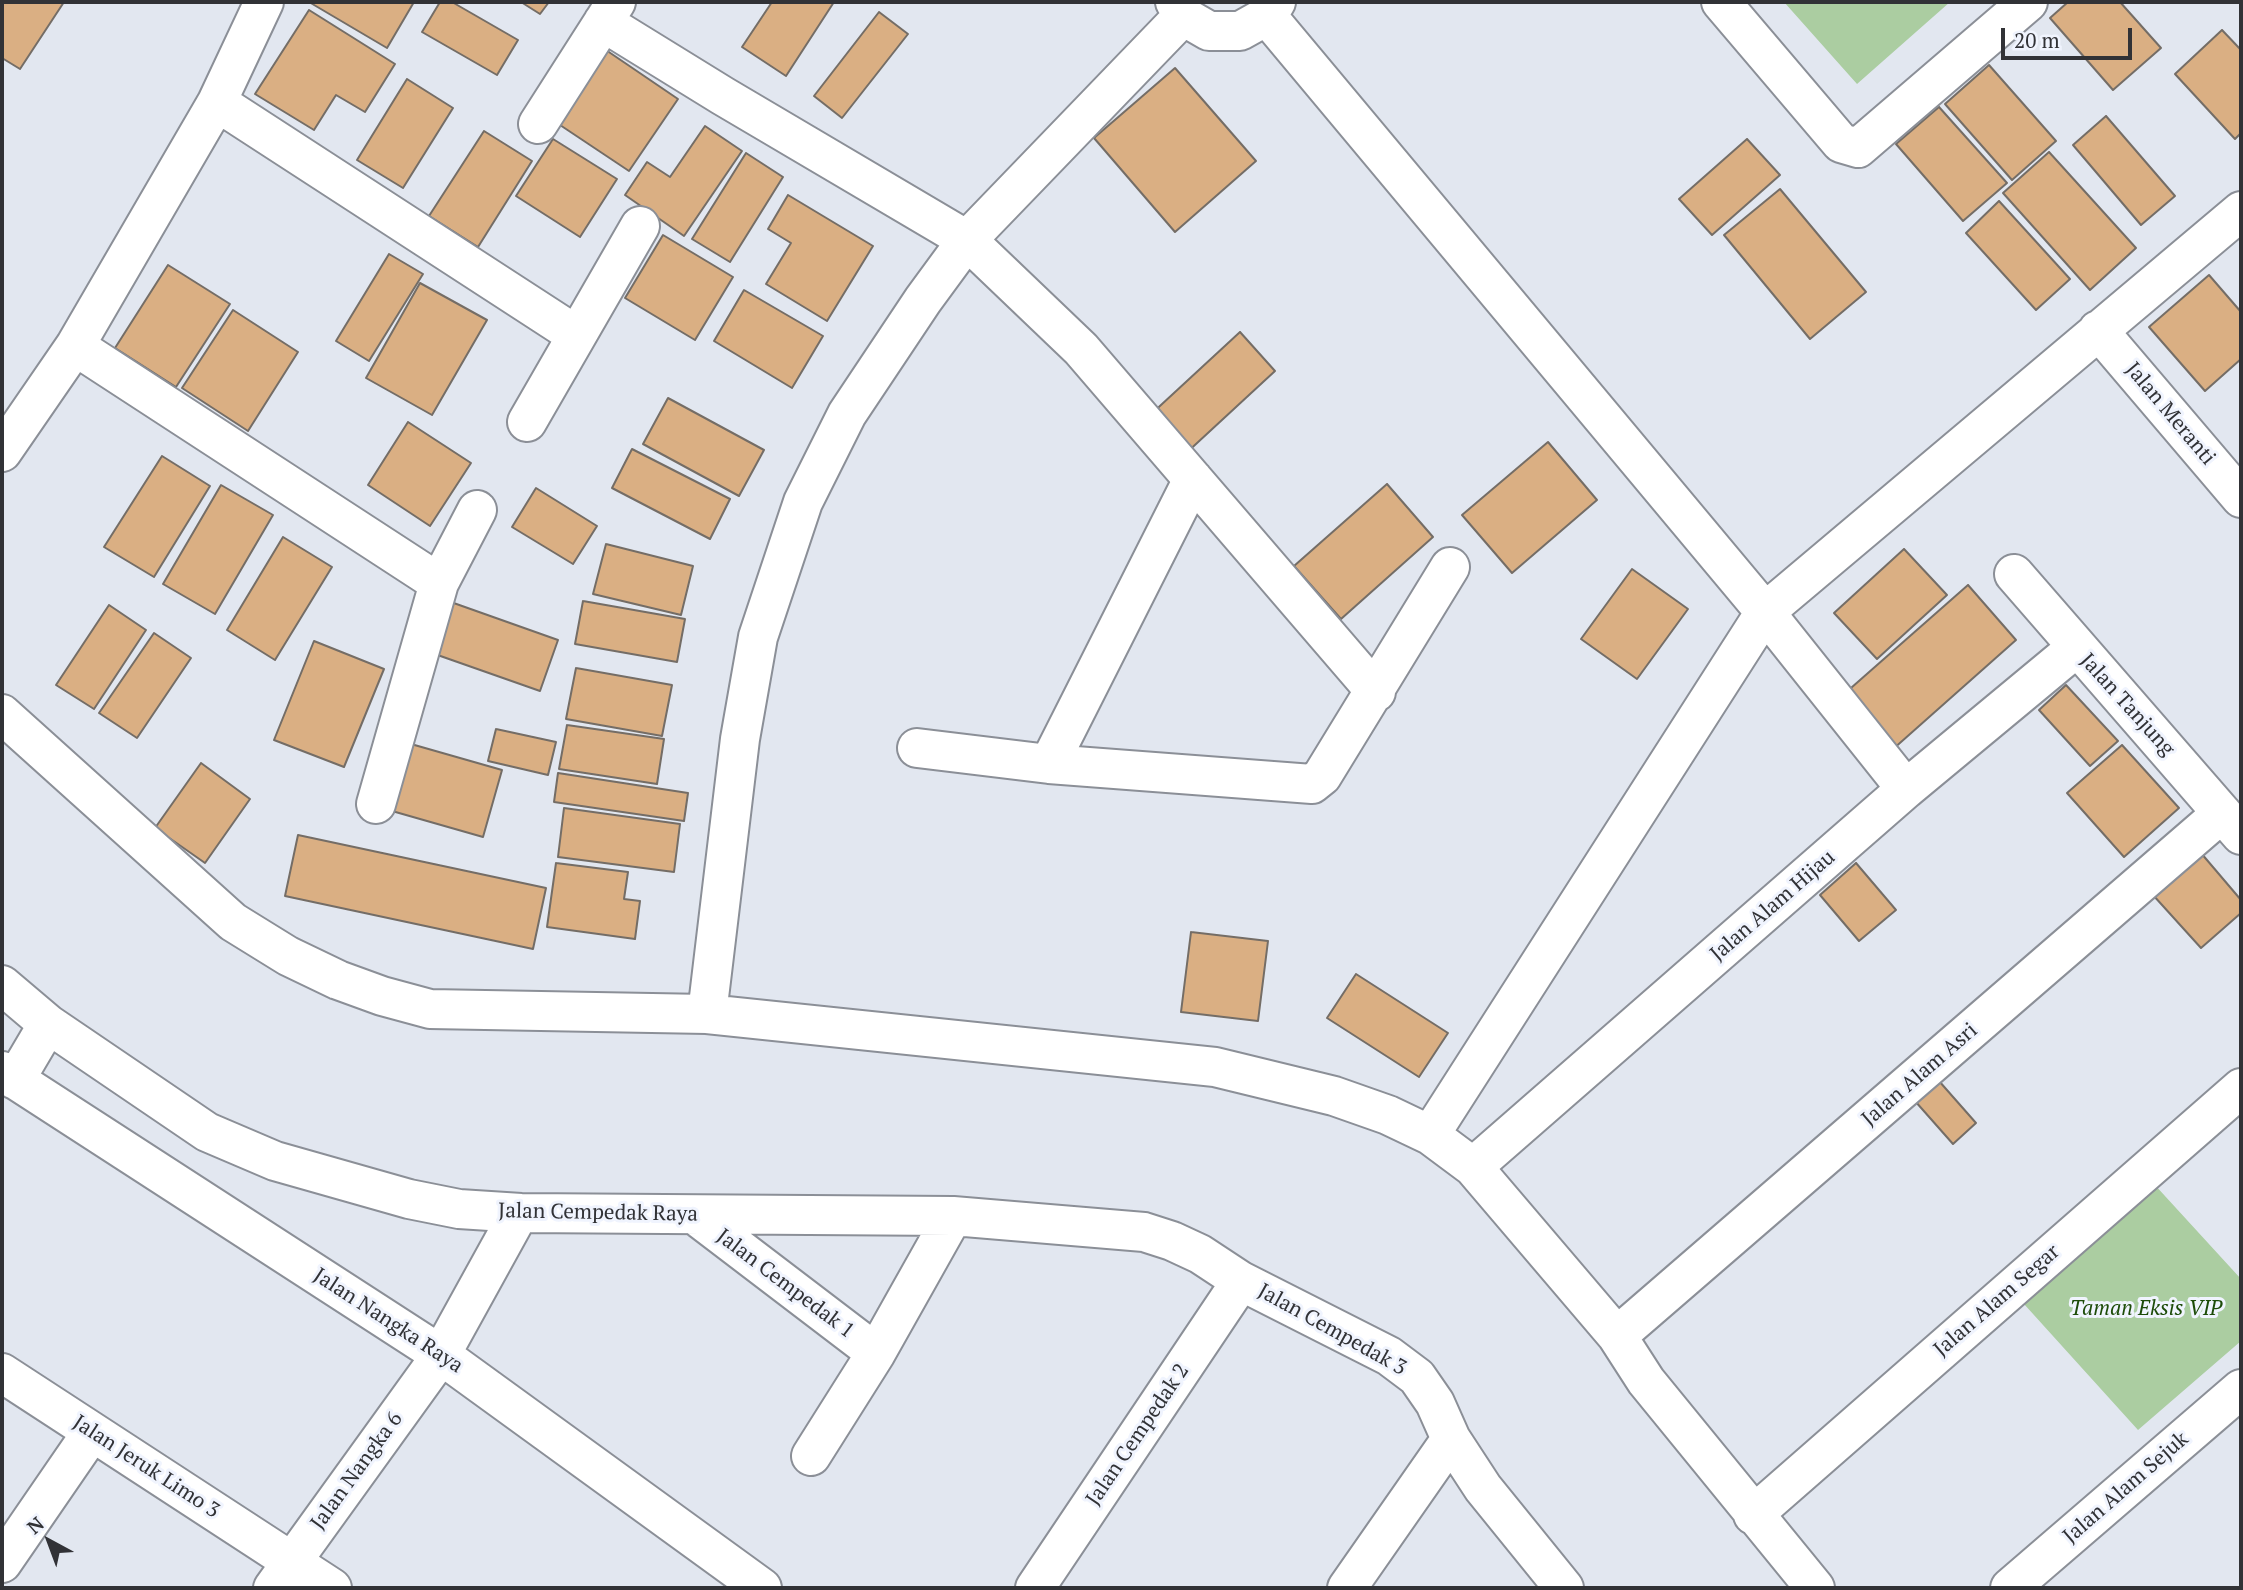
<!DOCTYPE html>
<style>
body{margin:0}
#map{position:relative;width:2243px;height:1590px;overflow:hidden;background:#e2e7f0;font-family:"PT Serif",serif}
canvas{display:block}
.frame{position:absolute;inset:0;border:4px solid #313236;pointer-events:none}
.north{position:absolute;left:14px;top:1506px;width:70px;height:70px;-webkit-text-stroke:5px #f0f4fe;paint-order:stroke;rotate:319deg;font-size:19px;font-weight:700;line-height:28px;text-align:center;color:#313236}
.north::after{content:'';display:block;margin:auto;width:24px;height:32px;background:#313236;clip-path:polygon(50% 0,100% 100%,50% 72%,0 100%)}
.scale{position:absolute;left:2001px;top:28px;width:131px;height:32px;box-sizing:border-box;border:4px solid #313236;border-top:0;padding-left:9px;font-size:21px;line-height:24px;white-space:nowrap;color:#313236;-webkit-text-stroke:5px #f0f4fe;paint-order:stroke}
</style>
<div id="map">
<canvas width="2243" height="1590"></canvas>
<div class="frame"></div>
<div class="north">N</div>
<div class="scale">20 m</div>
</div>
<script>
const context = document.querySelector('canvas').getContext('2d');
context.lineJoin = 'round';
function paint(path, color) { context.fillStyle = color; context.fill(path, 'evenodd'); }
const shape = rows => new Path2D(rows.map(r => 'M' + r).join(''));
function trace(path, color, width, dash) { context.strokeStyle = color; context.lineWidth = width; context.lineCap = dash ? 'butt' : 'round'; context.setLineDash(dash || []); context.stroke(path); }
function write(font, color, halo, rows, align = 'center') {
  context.font = font + ' "PT Serif",serif'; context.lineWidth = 6; context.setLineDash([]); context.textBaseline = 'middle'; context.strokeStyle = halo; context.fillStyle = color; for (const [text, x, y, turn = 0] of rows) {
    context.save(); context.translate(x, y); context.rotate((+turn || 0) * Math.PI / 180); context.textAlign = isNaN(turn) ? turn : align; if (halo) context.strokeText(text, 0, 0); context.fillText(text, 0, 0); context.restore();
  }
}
paint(shape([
 [1784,2,1950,2,1857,84],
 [2154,1184,2241,1279,2241,1341,2138,1430,2024,1304]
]), '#abcda1');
const building = shape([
 [2,2,64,2,20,69,2,58,2,2],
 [309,2,414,2,387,48,309,2],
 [440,2,452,2,518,40,497,75,422,32,440,2],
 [521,2,549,2,540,14,521,2],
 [772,2,834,2,786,76,742,47,772,2],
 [2068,2,2120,2,2161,48,2113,90,2050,18,2068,2],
 [309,10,395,64,365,112,336,95,314,130,255,94,309,10],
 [879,12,908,34,842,118,814,96,879,12],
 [2222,30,2241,50,2241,133,2235,139,2175,74,2222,30],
 [600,46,678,99,629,171,551,119,600,46],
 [1989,65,2056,141,2012,180,1945,104,1989,65],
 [1175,68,1256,161,1175,232,1094,138,1175,68],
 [407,79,453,108,403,188,357,160,407,79],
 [1939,107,2007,183,1963,221,1896,144,1939,107],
 [2106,116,2175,196,2141,225,2073,145,2106,116],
 [705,126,742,151,684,236,625,195,647,162,670,177,705,126],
 [484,131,532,161,478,247,429,216,484,131],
 [553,139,617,179,580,237,516,196,553,139],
 [1747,139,1780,175,1712,235,1679,199,1747,139],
 [2049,152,2136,248,2090,290,2003,193,2049,152],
 [746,153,783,177,730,262,692,239,746,153],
 [1780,189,1866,292,1810,339,1724,235,1780,189],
 [788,195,873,246,827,321,766,284,791,243,768,229,788,195],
 [1999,201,2070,279,2036,310,1966,233,1999,201],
 [663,235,733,277,695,340,625,298,663,235],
 [389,254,423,274,369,361,336,341,389,254],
 [168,265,230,304,176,387,115,348,168,265],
 [2209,275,2241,312,2241,359,2205,391,2149,327,2209,275],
 [420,283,487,320,432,415,366,378,420,283],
 [744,290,823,336,792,388,714,341,744,290],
 [233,310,298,352,248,431,182,388,233,310],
 [1240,332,1275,371,1183,456,1148,417,1240,332],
 [668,398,764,450,739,496,643,444,668,398],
 [408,422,471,463,430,526,368,485,408,422],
 [1548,442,1597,500,1512,573,1462,515,1548,442],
 [632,449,730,499,710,539,612,488,632,449],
 [162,456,210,486,154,577,104,547,162,456],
 [1387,484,1433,537,1341,619,1294,566,1387,484],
 [221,485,273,515,215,614,163,584,221,485],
 [536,488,597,526,573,564,512,527,536,488],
 [283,537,332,567,275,660,227,630,283,537],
 [606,544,693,566,681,615,593,594,606,544],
 [1904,549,1947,595,1877,659,1834,613,1904,549],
 [1632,569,1688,609,1637,679,1581,639,1632,569],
 [1968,585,2016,640,1892,750,1843,695,1968,585],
 [448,601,558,640,540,691,429,652,448,601],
 [583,601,685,619,677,662,575,644,583,601],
 [109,605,146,630,94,709,56,685,109,605],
 [154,633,191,658,137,738,99,713,154,633],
 [314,641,384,669,344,767,274,740,314,641],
 [576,668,672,685,662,736,566,719,576,668],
 [2066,685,2118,741,2090,766,2039,710,2066,685],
 [567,725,664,739,657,784,559,769,567,725],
 [496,729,556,742,548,775,488,761,496,729],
 [404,742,502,770,483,837,385,809,404,742],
 [2122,745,2179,808,2124,857,2067,793,2122,745],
 [201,763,250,799,205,863,155,828,201,763],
 [558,773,688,793,684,821,554,802,558,773],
 [564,808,680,824,674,872,558,857,564,808],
 [298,835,546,888,533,949,285,896,298,835],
 [2201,853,2241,900,2241,913,2201,948,2153,895,2201,853],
 [556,863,628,872,624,899,640,901,635,939,547,927,556,863],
 [1856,863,1896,910,1859,941,1820,895,1856,863],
 [1191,932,1268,941,1258,1021,1181,1012,1191,932],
 [1356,974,1448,1033,1419,1077,1327,1018,1356,974],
 [1939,1081,1976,1123,1953,1144,1915,1101,1939,1081]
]);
paint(building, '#daaf83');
trace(building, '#746d66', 2);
const minor = shape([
 [1175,2,1183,16,1209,31,1240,31,1267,16,1276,2],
 [1721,2,1841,143,1858,148,2028,2],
 [1267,16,1765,612,1906,789],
 [603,22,723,96,967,240,1081,349,1376,692],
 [217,102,576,335],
 [538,124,616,2],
 [2098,330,2241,498],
 [75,346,439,583],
 [527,422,640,226],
 [2,452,75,346,217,102,264,2],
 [2014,574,2241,835],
 [2,714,233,922,288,956,338,980,382,996,430,1009,707,1014,1215,1067,1334,1096,1388,1115,1430,1135,1473,1167,1617,1336,1646,1381,1815,1588],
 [917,748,1049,764,1312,784,1322,776,1450,567],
 [1049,764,1193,479],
 [376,804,439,583,477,510],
 [2,985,48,1024,207,1132,275,1161,409,1199,459,1209,521,1213,953,1216,1144,1232,1172,1241,1200,1254,1241,1281,1389,1356,1417,1377,1435,1403,1451,1439,1483,1488,1564,1588],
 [707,1014,740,739,758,637,803,502,847,414,923,300,967,240,1183,16],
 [2,1071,441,1355,762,1588],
 [15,1080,48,1024],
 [1430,1135,1765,612,2241,211],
 [1473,1167,1906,789,2076,648],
 [695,1215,876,1353],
 [1617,1336,2222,813],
 [2,1373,332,1588],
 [811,1456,876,1353,953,1216],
 [1753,1515,2241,1088],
 [2,1563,92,1432],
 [273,1588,439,1358,519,1213],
 [1035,1588,1241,1281],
 [1347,1588,1451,1439],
 [2010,1588,2241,1389]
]);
trace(minor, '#8b8f97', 42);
trace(minor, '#fff', 38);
write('21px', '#313236', '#f0f4fe', [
 ["Jalan Meranti",2170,414,50],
 ["Jalan Tanjung",2127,705,48],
 ["Jalan Alam Hijau",1773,906,-41],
 ["Jalan Alam Asri",1920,1075,-41],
 ["Jalan Cempedak Raya",598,1213,1],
 ["Jalan Cempedak 1",785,1284,37],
 ["Jalan Alam Segar",1997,1301,-41],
 ["Jalan Nangka Raya",388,1321,33],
 ["Jalan Cempedak 3",1332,1330,29],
 ["Jalan Cempedak 2",1138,1435,-56],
 ["Jalan Jeruk Limo 3",146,1467,33],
 ["Jalan Nangka 6",357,1471,-54],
 ["Jalan Alam Sejuk",2126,1488,-41]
]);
write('italic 21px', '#1d4c09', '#f0f4fe', [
 ["Taman Eksis VIP",2146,1309]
]);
</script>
